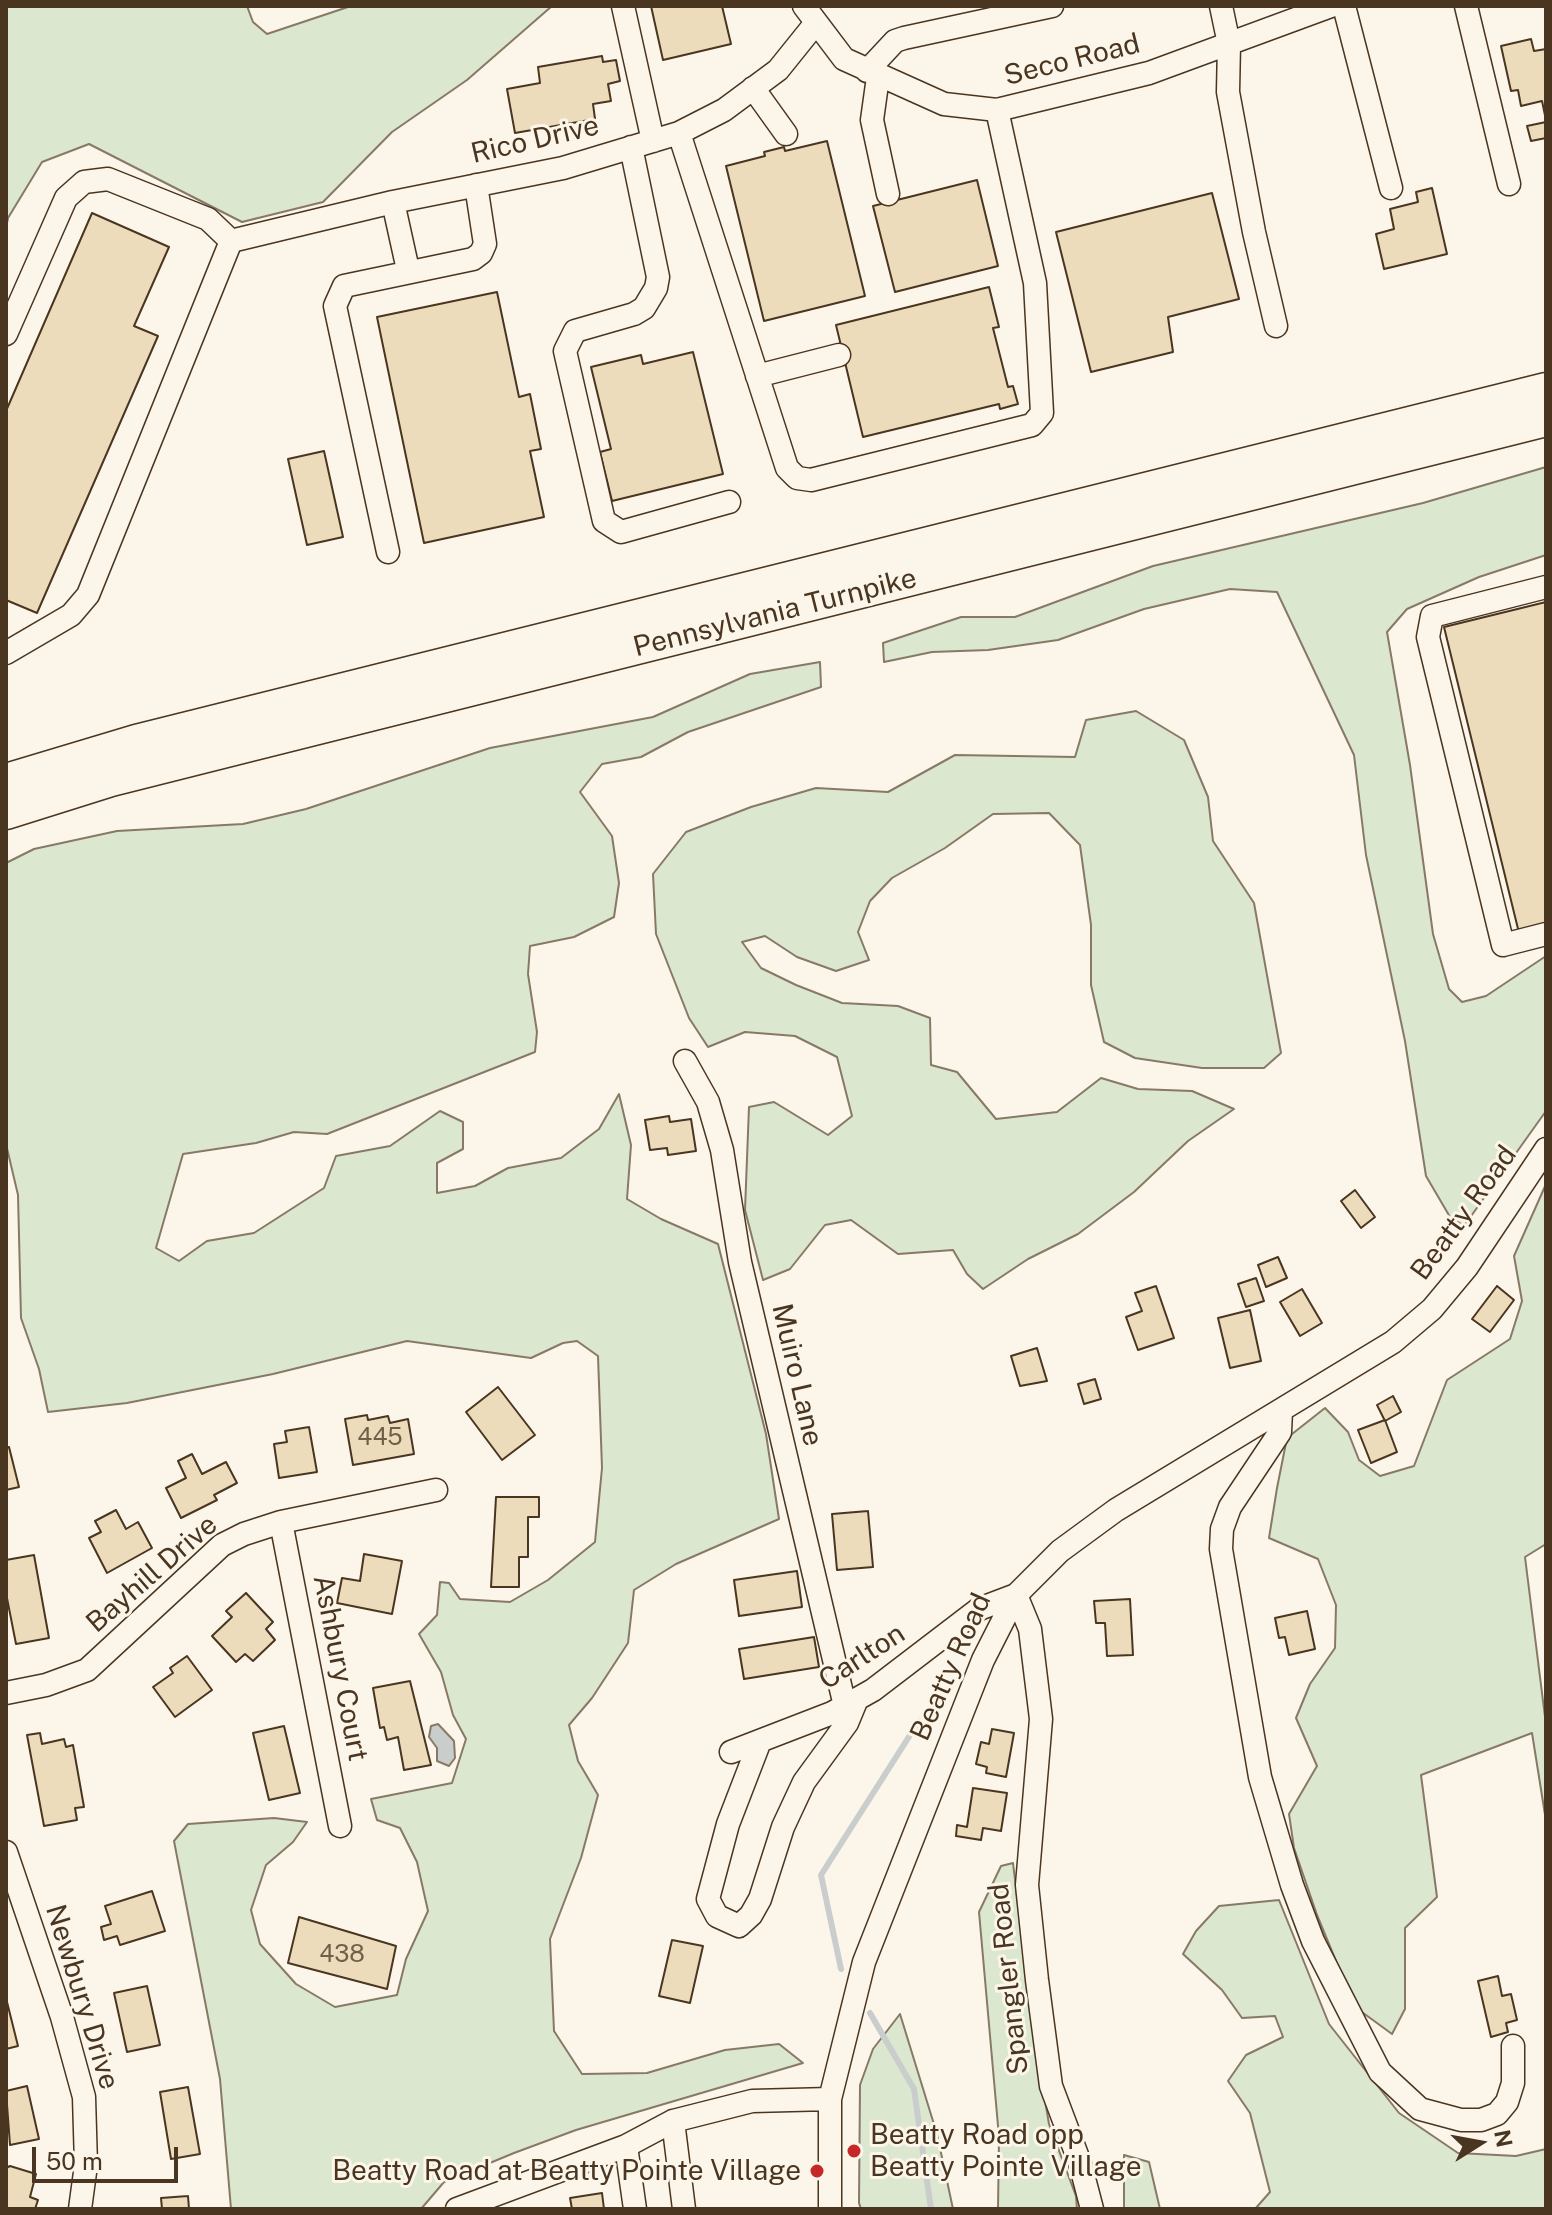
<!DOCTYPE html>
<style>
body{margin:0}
#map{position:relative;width:1552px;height:2215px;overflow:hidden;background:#fbf6e9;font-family:"Public Sans",sans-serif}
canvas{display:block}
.frame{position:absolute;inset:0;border:8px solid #4a3520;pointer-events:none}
.north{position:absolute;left:1440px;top:2103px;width:80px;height:80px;-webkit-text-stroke:6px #fbf6e9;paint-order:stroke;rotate:79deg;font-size:22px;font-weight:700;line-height:32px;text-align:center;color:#4a3520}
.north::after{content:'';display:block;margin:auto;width:28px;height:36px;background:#4a3520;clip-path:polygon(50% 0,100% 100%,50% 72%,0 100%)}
.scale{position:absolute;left:32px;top:2147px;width:146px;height:36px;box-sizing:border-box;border:4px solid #4a3520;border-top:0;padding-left:10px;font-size:24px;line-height:28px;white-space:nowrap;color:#4a3520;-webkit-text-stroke:6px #fbf6e9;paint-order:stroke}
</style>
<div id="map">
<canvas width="1552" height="2215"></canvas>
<div class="frame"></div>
<div class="north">N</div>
<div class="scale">50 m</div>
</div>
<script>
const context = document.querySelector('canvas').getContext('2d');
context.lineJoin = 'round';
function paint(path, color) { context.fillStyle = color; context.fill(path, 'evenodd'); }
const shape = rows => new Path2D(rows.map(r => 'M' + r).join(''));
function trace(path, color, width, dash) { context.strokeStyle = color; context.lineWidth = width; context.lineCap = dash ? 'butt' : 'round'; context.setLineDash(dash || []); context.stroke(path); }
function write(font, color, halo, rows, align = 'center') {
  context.font = font + ' "Public Sans",sans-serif'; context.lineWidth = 6; context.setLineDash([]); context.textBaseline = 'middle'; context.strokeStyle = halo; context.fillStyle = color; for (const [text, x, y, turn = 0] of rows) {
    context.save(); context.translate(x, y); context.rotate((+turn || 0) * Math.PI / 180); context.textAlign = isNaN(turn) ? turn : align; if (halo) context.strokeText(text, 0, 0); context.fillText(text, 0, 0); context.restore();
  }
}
const green = shape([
 [6,6,247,6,253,22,267,34,351,6,552,6,467,80,392,132,323,202,242,222,89,144,42,162,8,218,6,228,6,6],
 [1546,467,1546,555,1479,577,1407,609,1387,632,1410,765,1433,934,1449,989,1462,1002,1486,996,1546,956,1546,1111,1464,1226,1450,1217,1426,1176,1405,1041,1366,855,1354,755,1277,592,1230,589,1144,609,1058,640,988,650,932,652,884,662,883,643,961,617,1015,617,1153,566,1423,503,1546,467],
 [820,662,821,687,688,732,641,757,602,764,580,792,612,836,619,883,614,917,574,937,530,946,528,974,537,1032,535,1052,327,1134,294,1132,256,1143,183,1154,156,1248,179,1261,207,1241,254,1233,324,1188,336,1156,390,1146,440,1111,463,1122,463,1149,437,1163,437,1193,475,1186,508,1168,561,1158,599,1129,619,1094,631,1145,627,1199,661,1219,718,1244,766,1434,779,1519,676,1564,634,1590,628,1643,592,1698,569,1725,578,1761,598,1795,581,1858,550,1939,554,2031,582,2074,647,2073,725,2050,779,2044,803,2063,576,2130,514,2153,444,2182,421,2209,231,2209,220,2079,174,1841,188,1824,274,1818,307,1822,293,1842,266,1865,251,1910,260,1944,296,1984,335,2007,397,1995,406,1959,428,1911,417,1862,400,1828,377,1820,371,1799,452,1783,466,1739,453,1715,441,1672,419,1634,437,1615,440,1582,449,1583,460,1599,510,1602,548,1580,595,1542,602,1468,598,1356,577,1341,563,1343,531,1358,407,1341,273,1374,127,1403,48,1412,39,1369,21,1318,18,1195,6,1144,6,863,34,849,117,831,243,824,306,809,490,748,653,717,750,674,820,662],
 [1136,711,1184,740,1208,797,1213,841,1254,903,1281,1053,1264,1068,1202,1068,1135,1058,1104,1042,1091,985,1091,925,1080,845,1049,813,993,814,945,848,892,878,870,901,858,932,869,960,836,971,797,957,765,936,742,942,761,968,796,985,842,1003,898,1006,930,1018,931,1065,957,1072,996,1119,1057,1112,1101,1078,1138,1089,1192,1091,1234,1109,1188,1141,1134,1192,1078,1234,1028,1259,983,1289,967,1274,953,1250,898,1254,851,1220,825,1225,790,1269,763,1280,745,1210,749,1107,774,1102,828,1135,852,1116,837,1057,795,1036,745,1032,708,1047,689,1018,656,934,653,874,686,832,751,807,816,788,888,792,955,755,1075,757,1086,720,1136,711],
 [1546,1184,1546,1544,1525,1557,1546,1725,1546,1821,1532,1733,1421,1775,1437,1897,1405,1928,1405,2009,1392,2034,1355,2007,1317,1915,1294,1848,1289,1814,1317,1766,1296,1718,1310,1684,1335,1648,1336,1605,1318,1559,1269,1538,1277,1488,1287,1438,1325,1408,1348,1432,1359,1460,1380,1476,1414,1466,1447,1380,1510,1339,1522,1301,1514,1256,1546,1184],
 [1013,1863,1033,2029,1049,2124,1076,2196,1077,2209,998,2209,999,2137,979,1912,1001,1866,1013,1863],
 [1279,1900,1329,2024,1399,2113,1458,2153,1516,2156,1546,2149,1546,2209,1255,2209,1270,2192,1250,2113,1228,2081,1246,2055,1283,2037,1275,2016,1242,2018,1222,1990,1183,1954,1196,1931,1219,1906,1279,1900],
 [900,2014,937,2134,953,2209,861,2209,859,2203,860,2085,873,2049,900,2014],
 [1124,2155,1149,2162,1160,2209,1124,2209,1124,2155]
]);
paint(green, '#dce7d0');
trace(green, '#887966', 2);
const water = shape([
 [438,1724,454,1741,455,1758,449,1766,437,1761,437,1748,429,1737,431,1726,438,1724]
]);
paint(water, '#c9cecd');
trace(water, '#887966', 2);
trace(shape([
 [841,1969,821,1875,919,1721],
 [870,2013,914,2089,931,2209]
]), '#c9cecd', 6);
const building = shape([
 [651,6,722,6,731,44,663,60,651,6],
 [1531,39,1534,51,1546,49,1546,120,1542,101,1521,106,1518,90,1511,91,1501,46,1531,39],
 [602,56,603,62,616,60,620,81,608,84,611,101,593,104,595,119,515,133,507,89,540,83,538,67,602,56],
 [1546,122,1546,138,1531,141,1527,126,1546,122],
 [827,141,865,296,764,321,726,166,765,156,764,152,784,147,785,151,827,141],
 [977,180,998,266,895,292,873,206,977,180],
 [1432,188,1447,254,1384,269,1376,234,1394,229,1390,209,1418,202,1416,192,1432,188],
 [1212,193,1239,299,1168,317,1173,352,1091,372,1056,232,1212,193],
 [92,213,169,247,134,326,158,336,37,613,6,600,6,411,92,213],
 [989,287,999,327,993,328,1008,387,1013,386,1018,404,1000,409,999,404,863,437,836,325,989,287],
 [497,292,519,397,530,394,541,449,530,451,544,517,424,543,377,317,497,292],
 [693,352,723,474,612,501,600,452,611,449,591,367,641,355,643,364,693,352],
 [324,451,343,537,307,545,288,459,324,451],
 [1546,602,1546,931,1520,937,1444,627,1546,602],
 [669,1116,670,1122,691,1119,696,1151,668,1155,667,1148,650,1150,645,1120,669,1116],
 [1355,1190,1375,1217,1361,1228,1341,1201,1355,1190],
 [1278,1257,1287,1278,1266,1287,1258,1265,1278,1257],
 [1256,1278,1264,1301,1246,1307,1238,1284,1256,1278],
 [1156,1286,1174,1338,1138,1350,1126,1317,1142,1311,1135,1293,1156,1286],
 [1497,1286,1514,1300,1490,1332,1472,1319,1497,1286],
 [1302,1289,1322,1323,1300,1336,1280,1302,1302,1289],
 [1250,1310,1261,1361,1230,1368,1218,1318,1250,1310],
 [1037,1348,1047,1381,1020,1386,1011,1356,1037,1348],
 [1095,1379,1101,1399,1084,1404,1078,1384,1095,1379],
 [498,1387,535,1435,502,1460,466,1412,498,1387],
 [1393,1396,1401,1412,1385,1421,1377,1405,1393,1396],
 [367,1415,368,1420,388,1416,390,1423,408,1419,414,1454,353,1465,345,1419,367,1415],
 [1385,1420,1397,1452,1371,1463,1358,1430,1385,1420],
 [309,1427,317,1472,279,1478,274,1444,287,1442,285,1431,309,1427],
 [9,1447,19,1487,6,1490,6,1448,9,1447],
 [192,1454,202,1474,226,1462,237,1483,214,1495,217,1500,181,1518,166,1488,186,1478,178,1461,192,1454],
 [496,1497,539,1497,539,1517,528,1517,528,1557,519,1557,519,1587,491,1587,496,1497],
 [116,1510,126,1529,138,1522,152,1548,107,1573,89,1538,101,1532,95,1521,116,1510],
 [868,1511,873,1567,837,1570,832,1514,868,1511],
 [364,1554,402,1561,392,1614,337,1603,342,1578,360,1581,364,1554],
 [34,1555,49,1638,16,1644,6,1593,6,1560,34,1555],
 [797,1571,802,1607,739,1616,734,1580,797,1571],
 [246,1593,273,1622,266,1629,275,1640,253,1661,245,1654,236,1662,212,1636,232,1617,226,1611,246,1593],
 [1130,1599,1133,1655,1107,1656,1105,1623,1096,1623,1094,1601,1130,1599],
 [1307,1611,1315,1649,1289,1655,1285,1637,1279,1638,1275,1618,1307,1611],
 [814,1637,819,1667,744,1679,739,1649,814,1637],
 [187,1656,212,1690,175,1717,153,1687,173,1673,170,1668,187,1656],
 [410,1681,431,1765,404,1770,398,1737,387,1740,384,1727,380,1728,373,1688,410,1681],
 [284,1726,300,1793,269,1800,253,1733,284,1726],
 [992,1729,1014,1733,1006,1777,986,1773,987,1767,976,1764,981,1742,989,1744,992,1729],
 [40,1733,42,1744,64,1739,66,1747,73,1745,84,1807,75,1808,77,1820,44,1826,27,1735,40,1733],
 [973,1788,1007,1793,1001,1831,983,1828,981,1840,956,1836,957,1825,967,1827,973,1788],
 [152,1891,165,1931,120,1945,117,1936,104,1940,101,1927,111,1924,105,1906,152,1891],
 [299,1917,396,1946,387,1989,288,1963,299,1917],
 [672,1940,703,1946,690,2003,659,1996,672,1940],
 [1498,1976,1502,1996,1511,1994,1517,2020,1506,2023,1508,2032,1491,2037,1478,1981,1498,1976],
 [147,1986,160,2045,127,2052,114,1993,147,1986],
 [6,1998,18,2046,6,2049,6,1998],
 [27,2086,39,2139,10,2145,6,2091,27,2086],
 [188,2087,200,2154,171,2159,160,2092,188,2087],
 [10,2166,36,2174,30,2197,38,2200,35,2209,6,2209,6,2168,10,2166],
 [602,2193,604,2209,572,2209,570,2198,602,2193],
 [188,2196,189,2209,162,2209,161,2198,188,2196]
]);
paint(building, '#ecdcbc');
trace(building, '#4a3520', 2);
const minor = shape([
 [623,6,653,141],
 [804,6,844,59,944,104,997,110,1149,73,1331,6],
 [1221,6,1229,44,1228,92,1254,232,1276,326],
 [1344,6,1391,188],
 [1466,6,1509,184],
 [867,71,895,41,904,38,1052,6],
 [878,77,872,120,888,194],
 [753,88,786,134],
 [679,133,787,468,797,478,811,480,1032,425,1042,413,1035,283,997,110],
 [631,147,658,277,656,288,644,308,634,314,575,331,565,351,604,521,621,532,729,502],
 [393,202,408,270],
 [231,241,393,202,563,168,679,133,724,110,778,70,815,24],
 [6,334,66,198,84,182,108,179,208,219,231,241],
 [757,376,839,355],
 [388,552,335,306,344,286,473,259,481,253,485,244,476,185],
 [1546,587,1432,616,1428,637,1503,945,1546,934],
 [6,653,71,615,88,595,231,241],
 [685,1061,708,1102,722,1150,740,1262,845,1706],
 [1281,1411,1280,1432,1230,1507,1222,1529,1221,1549,1260,1777,1292,1885,1313,1941,1380,2072,1420,2109,1461,2120,1481,2120,1497,2114,1507,2102,1513,2083,1513,2046],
 [281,1522,340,1826],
 [6,1693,46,1685,87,1670,222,1545,244,1534,281,1522,436,1490],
 [760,1741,728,1824,708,1899,717,1916,739,1926,751,1915,760,1899,783,1827,804,1782,847,1723,857,1699],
 [731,1752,832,1713,873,1690,979,1609,1016,1595,1030,1629,1041,1719,1027,1885,1037,1980,1051,2086,1080,2163,1092,2209],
 [6,1852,62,2017,84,2097,86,2165,80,2209],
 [673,2121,684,2209],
 [626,2146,635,2209],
 [457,2209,626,2146,673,2121,752,2101,830,2099],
 [830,2209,830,2099,864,1962,983,1660,1016,1595,1060,1551,1116,1510,1393,1342,1432,1309,1467,1267,1546,1149]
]);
const highway = shape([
 [6,780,136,741,1546,389],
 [6,813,111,780,246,746,1546,420]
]);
trace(minor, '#4a3520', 25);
trace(highway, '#4a3520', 35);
trace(minor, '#fbf6e9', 22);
trace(highway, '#fbf6e9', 32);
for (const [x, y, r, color] of [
 [854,2151,8,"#c62828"],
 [817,2171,8,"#c62828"]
]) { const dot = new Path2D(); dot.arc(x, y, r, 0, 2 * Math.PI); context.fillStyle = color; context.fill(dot); trace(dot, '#fbf6e9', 3); }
write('24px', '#725f47', null, [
 ["445",380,1438],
 ["438",342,1955]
]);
write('28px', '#4a3520', '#fbf6e9', [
 ["Seco Road",1072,60,-14],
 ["Rico Drive",535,140,-13],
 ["Pennsylvania Turnpike",775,613,-14],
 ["Beatty Road",1464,1213,-54],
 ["Muiro Lane",797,1375,77],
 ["Bayhill Drive",152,1574,-41],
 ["Carlton",862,1657,-33],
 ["Beatty Road",951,1667,-66],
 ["Ashbury Court",340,1668,79],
 ["Spangler Road",1009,1979,-96],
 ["Newbury Drive",82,1997,73]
]);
write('28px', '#4a3520', '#fbf6e9', [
 ["Beatty Road opp",870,2135],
 ["Beatty Pointe Village",870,2167],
 ["Beatty Road at Beatty Pointe Village",801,2171,"right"]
], 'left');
</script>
